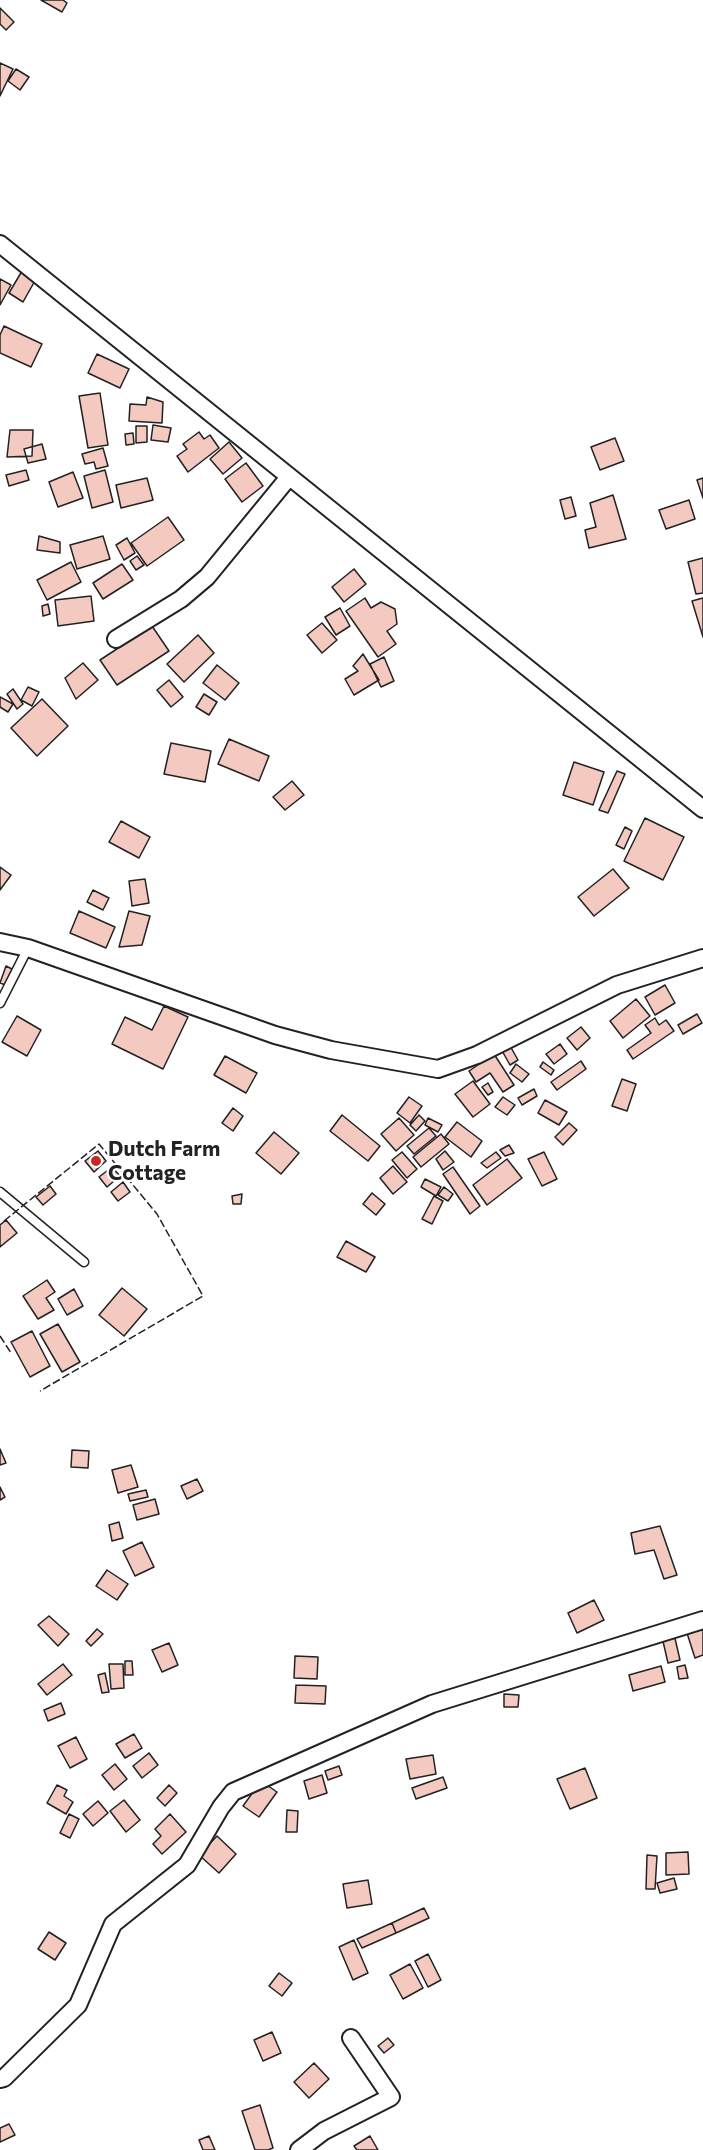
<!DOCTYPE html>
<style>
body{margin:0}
canvas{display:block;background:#fff}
</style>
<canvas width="703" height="2150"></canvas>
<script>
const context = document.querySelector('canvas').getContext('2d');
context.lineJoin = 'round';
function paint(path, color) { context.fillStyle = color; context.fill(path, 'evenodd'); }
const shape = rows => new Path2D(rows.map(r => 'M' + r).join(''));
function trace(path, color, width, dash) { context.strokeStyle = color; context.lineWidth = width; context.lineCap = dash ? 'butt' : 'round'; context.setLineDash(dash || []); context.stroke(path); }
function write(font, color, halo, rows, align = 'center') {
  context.font = font + ' Commissioner,sans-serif'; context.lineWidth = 4.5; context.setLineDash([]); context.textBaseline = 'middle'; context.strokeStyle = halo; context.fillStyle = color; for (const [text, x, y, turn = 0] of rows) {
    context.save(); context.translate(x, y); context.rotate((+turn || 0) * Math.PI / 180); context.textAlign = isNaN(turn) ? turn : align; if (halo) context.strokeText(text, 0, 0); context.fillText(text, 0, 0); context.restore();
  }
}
const building = shape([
 [41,0,63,0,67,3,62,12,41,0],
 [0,8,14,22,6,30,0,24,0,8],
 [0,63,13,69,0,96,0,63],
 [16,69,29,77,20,90,8,81,16,69],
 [22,271,36,279,23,302,9,293,22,271],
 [0,279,11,285,0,305,0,279],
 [4,326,42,344,31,367,0,353,0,335,4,326],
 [97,354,129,369,120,388,88,373,97,354],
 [100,393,108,445,88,448,79,396,100,393],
 [147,397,163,402,162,423,129,421,130,404,146,405,147,397],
 [153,425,171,428,168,442,151,440,153,425],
 [136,426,147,426,147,442,136,443,136,426],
 [10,430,33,430,32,456,7,457,10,430],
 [199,432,204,439,210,435,219,448,188,472,177,456,187,449,183,444,199,432],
 [133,433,134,444,126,445,125,434,133,433],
 [615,438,624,461,600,470,591,447,615,438],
 [229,442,242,458,223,474,210,459,229,442],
 [42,444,46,459,28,463,24,449,42,444],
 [103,448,108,466,96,469,94,462,85,464,82,454,103,448],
 [246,463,263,486,242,502,225,479,246,463],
 [26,470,29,480,9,486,6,475,26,470],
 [105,470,113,502,92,508,84,476,105,470],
 [73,472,83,498,58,507,49,482,73,472],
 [147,478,153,500,121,508,116,485,147,478],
 [703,478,703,498,697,480,703,478],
 [613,495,626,539,589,548,585,530,596,527,590,503,613,495],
 [571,497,576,516,565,519,560,500,571,497],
 [689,500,695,519,666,529,659,510,689,500],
 [168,517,184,540,147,566,131,543,168,517],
 [39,536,60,542,60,553,37,550,39,536],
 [103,536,110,559,77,569,70,545,103,536],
 [127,538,135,553,124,560,116,545,127,538],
 [137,556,144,565,136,570,130,561,137,556],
 [703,558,703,593,696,594,688,562,703,558],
 [71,562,81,582,47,600,37,580,71,562],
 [122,564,133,580,103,599,93,583,122,564],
 [354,569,366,584,344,602,332,587,354,569],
 [91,596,94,621,58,626,55,600,91,596],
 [365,598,371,608,381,602,395,609,397,624,387,631,396,644,378,657,346,611,365,598],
 [703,598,703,637,692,601,703,598],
 [48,604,50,614,43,616,42,606,48,604],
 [340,608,350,626,336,635,325,617,340,608],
 [322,623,337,640,322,653,307,635,322,623],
 [152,626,169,651,117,685,100,660,152,626],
 [198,635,214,653,184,682,167,664,198,635],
 [363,654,379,680,354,695,345,679,358,671,353,666,363,654],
 [384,657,394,681,381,687,370,664,384,657],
 [83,663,98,680,76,699,65,678,83,663],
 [217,665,239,683,225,700,203,683,217,665],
 [169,680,183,697,171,707,157,690,169,680],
 [28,687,39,692,32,706,21,700,28,687],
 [13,689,23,704,17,709,7,694,13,689],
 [204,694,217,702,209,715,196,707,204,694],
 [0,697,13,704,8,712,0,707,0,697],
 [42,699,68,726,37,756,11,728,42,699],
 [229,739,269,756,259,781,218,764,229,739],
 [171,743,211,751,205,782,164,774,171,743],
 [574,762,604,772,593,805,563,795,574,762],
 [617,771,625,774,608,813,599,810,617,771],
 [292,781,304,795,285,810,273,797,292,781],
 [645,818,684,837,663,880,624,861,645,818],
 [121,821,150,837,139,858,109,842,121,821],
 [625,827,632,831,624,849,616,845,625,827],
 [0,867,11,875,0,890,0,867],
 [613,869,629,888,594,916,578,897,613,869],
 [145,879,149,903,132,906,129,881,145,879],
 [93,890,109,898,103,910,87,902,93,890],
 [79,911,115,927,106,948,70,933,79,911],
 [129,911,150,916,142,945,119,947,129,911],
 [6,966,14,970,8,986,0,983,6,966],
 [665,985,675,1003,655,1015,645,997,665,985],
 [636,999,650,1016,623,1038,610,1021,636,999],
 [164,1006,188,1017,163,1069,112,1044,125,1017,152,1030,164,1006],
 [697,1014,702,1023,683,1034,678,1025,697,1014],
 [17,1016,41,1030,27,1056,2,1042,17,1016],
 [655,1018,659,1025,666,1020,674,1031,633,1059,627,1050,651,1033,645,1025,655,1018],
 [581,1027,590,1038,577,1050,567,1038,581,1027],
 [509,1044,518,1060,510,1065,501,1049,509,1044],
 [560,1044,567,1054,554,1064,546,1054,560,1044],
 [494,1054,514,1085,503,1092,490,1073,476,1082,469,1071,494,1054],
 [225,1056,257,1073,246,1093,214,1075,225,1056],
 [581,1061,586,1069,557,1090,551,1082,581,1061],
 [543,1062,554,1070,551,1075,540,1067,543,1062],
 [516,1064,529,1074,522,1082,510,1073,516,1064],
 [622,1079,636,1084,627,1111,612,1106,622,1079],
 [473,1081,490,1104,473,1117,455,1094,473,1081],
 [488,1083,493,1092,488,1095,482,1087,488,1083],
 [534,1089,537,1096,522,1105,518,1098,534,1089],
 [409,1097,422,1106,410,1123,397,1113,409,1097],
 [503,1097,515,1105,507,1115,495,1107,503,1097],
 [545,1100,567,1112,559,1125,538,1113,545,1100],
 [233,1108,243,1116,233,1131,222,1123,233,1108],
 [342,1115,380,1146,368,1161,330,1131,342,1115],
 [419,1115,425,1121,416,1131,410,1125,419,1115],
 [399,1118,414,1135,396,1151,381,1134,399,1118],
 [428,1118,442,1125,438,1132,425,1125,428,1118],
 [457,1122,482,1141,471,1157,445,1137,457,1122],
 [569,1123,577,1130,563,1145,555,1137,569,1123],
 [429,1128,436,1136,414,1154,407,1146,429,1128],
 [274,1132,299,1153,281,1174,256,1153,274,1132],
 [441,1134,449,1144,421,1167,413,1157,441,1134],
 [509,1145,514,1153,505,1156,500,1150,509,1145],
 [98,1151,106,1161,94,1172,85,1161,98,1151],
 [445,1151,454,1162,443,1170,436,1159,445,1151],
 [402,1152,417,1169,407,1178,392,1160,402,1152],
 [496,1152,501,1158,487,1168,481,1163,496,1152],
 [544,1152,557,1179,542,1186,528,1159,544,1152],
 [507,1159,522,1178,487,1205,473,1185,507,1159],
 [393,1166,407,1182,393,1194,380,1178,393,1166],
 [112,1167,120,1176,107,1187,99,1177,112,1167],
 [453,1167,480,1206,470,1214,443,1174,453,1167],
 [425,1179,441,1187,436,1196,421,1187,425,1179],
 [123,1182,130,1192,118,1201,111,1192,123,1182],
 [50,1186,56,1194,43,1205,36,1197,50,1186],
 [444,1187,453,1194,448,1201,438,1195,444,1187],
 [372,1193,385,1204,376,1215,363,1204,372,1193],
 [242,1194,241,1204,233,1204,232,1196,242,1194],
 [434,1196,443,1201,432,1224,422,1219,434,1196],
 [6,1220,17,1233,0,1247,0,1225,6,1220],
 [346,1241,375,1257,366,1272,337,1257,346,1241],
 [47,1280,55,1292,46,1298,54,1310,38,1319,23,1296,47,1280],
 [122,1288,147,1309,124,1336,99,1315,122,1288],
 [74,1289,83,1306,67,1315,58,1299,74,1289],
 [58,1324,80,1362,62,1372,40,1334,58,1324],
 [32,1331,50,1366,30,1377,11,1342,32,1331],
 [0,1449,6,1463,0,1465,0,1449],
 [72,1450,89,1451,88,1468,71,1467,72,1450],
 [131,1465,138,1487,118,1493,112,1470,131,1465],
 [197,1479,203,1491,187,1499,181,1486,197,1479],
 [0,1487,5,1497,0,1500,0,1487],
 [146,1490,148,1497,130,1501,128,1494,146,1490],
 [155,1499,159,1514,137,1520,133,1505,155,1499],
 [119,1522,123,1538,112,1541,109,1525,119,1522],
 [660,1526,677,1575,664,1579,654,1550,635,1554,631,1533,660,1526],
 [142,1542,154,1567,135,1576,123,1551,142,1542],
 [107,1570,128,1584,117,1600,96,1586,107,1570],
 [594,1600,604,1620,577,1633,568,1613,594,1600],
 [49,1616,69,1634,58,1646,38,1625,49,1616],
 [703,1625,703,1655,695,1658,686,1630,703,1625],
 [97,1629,103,1634,91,1646,86,1641,97,1629],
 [674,1634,680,1660,668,1663,662,1637,674,1634],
 [169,1643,178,1665,162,1672,152,1650,169,1643],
 [295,1656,318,1657,317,1679,294,1678,295,1656],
 [125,1661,132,1661,133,1675,125,1675,125,1661],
 [63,1664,72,1675,47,1695,38,1684,63,1664],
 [109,1664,123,1664,124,1688,111,1689,109,1664],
 [685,1665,688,1678,679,1679,677,1667,685,1665],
 [661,1666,665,1682,633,1691,629,1675,661,1666],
 [105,1673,109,1692,102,1693,98,1675,105,1673],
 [296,1685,326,1686,325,1704,295,1703,296,1685],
 [504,1694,519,1695,518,1707,504,1707,504,1694],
 [61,1703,65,1714,48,1721,44,1710,61,1703],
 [134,1734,142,1748,125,1758,116,1744,134,1734],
 [76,1737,87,1759,70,1768,58,1746,76,1737],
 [149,1753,158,1765,142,1778,133,1766,149,1753],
 [433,1755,436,1774,410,1779,406,1759,433,1755],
 [115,1764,127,1779,114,1790,102,1775,115,1764],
 [339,1766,342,1775,328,1780,325,1771,339,1766],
 [585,1768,597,1798,570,1809,557,1779,585,1768],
 [322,1775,327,1793,309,1799,304,1781,322,1775],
 [443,1777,447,1788,416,1799,412,1788,443,1777],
 [261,1781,277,1792,259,1817,243,1806,261,1781],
 [57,1785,67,1790,64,1796,73,1802,66,1814,47,1803,57,1785],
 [169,1785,177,1793,165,1806,157,1798,169,1785],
 [124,1800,140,1820,126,1832,110,1811,124,1800],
 [98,1801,108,1813,93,1826,83,1814,98,1801],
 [287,1810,298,1811,297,1832,286,1832,287,1810],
 [69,1814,79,1819,70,1838,60,1833,69,1814],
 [170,1814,186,1832,162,1854,153,1844,161,1836,155,1829,170,1814],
 [217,1836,236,1854,219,1873,199,1855,217,1836],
 [688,1852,689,1874,666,1875,666,1853,688,1852],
 [647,1855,657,1856,655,1889,646,1889,647,1855],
 [674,1878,677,1889,660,1893,657,1883,674,1878],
 [368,1880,372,1904,347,1908,343,1884,368,1880],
 [424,1908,429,1918,396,1933,392,1923,424,1908],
 [392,1923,396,1933,362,1948,357,1939,392,1923],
 [49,1932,66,1943,55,1960,38,1949,49,1932],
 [354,1940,368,1973,353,1980,339,1947,354,1940],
 [428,1954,441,1980,428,1987,415,1961,428,1954],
 [410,1964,423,1988,403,1999,390,1975,410,1964],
 [279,1973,292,1983,282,1996,269,1986,279,1973],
 [272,2032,281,2053,263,2061,254,2040,272,2032],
 [388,2038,394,2045,384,2053,378,2046,388,2038],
 [314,2063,329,2079,309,2098,294,2082,314,2063],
 [260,2105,273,2148,268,2150,255,2150,242,2111,260,2105],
 [9,2124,15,2135,0,2142,0,2128,9,2124],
 [209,2136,215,2150,203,2150,199,2140,209,2136],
 [370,2136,378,2150,357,2150,354,2146,370,2136]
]);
paint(building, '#f3c9c0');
trace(building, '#222', 1.5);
const service = shape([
 [0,1003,28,948],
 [0,1192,84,1262]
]);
const minor = shape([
 [0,244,703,809],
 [116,639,181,599,207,577,289,477],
 [0,942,28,948,275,1035,331,1050,438,1069,477,1055,617,985,703,958],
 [0,2079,4,2078,78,2005,113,1924,187,1865,221,1807,233,1792,432,1704,703,1620],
 [299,2150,324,2131,391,2097,351,2038]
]);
trace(service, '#222', 11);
trace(minor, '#222', 20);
trace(service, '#fff', 8);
trace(minor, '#fff', 16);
trace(shape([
 [4,1221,99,1144,157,1214,203,1296,40,1391],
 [0,1336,11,1353]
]), '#222', 1.5, [8, 3]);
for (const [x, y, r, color] of [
 [96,1161,6,"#c62828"]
]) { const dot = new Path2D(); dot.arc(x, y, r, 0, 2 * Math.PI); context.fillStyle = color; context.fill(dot); trace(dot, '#fff', 2); }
write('bold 21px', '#222', '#fff', [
 ["Dutch Farm",108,1149],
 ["Cottage",108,1173]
], 'left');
</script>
